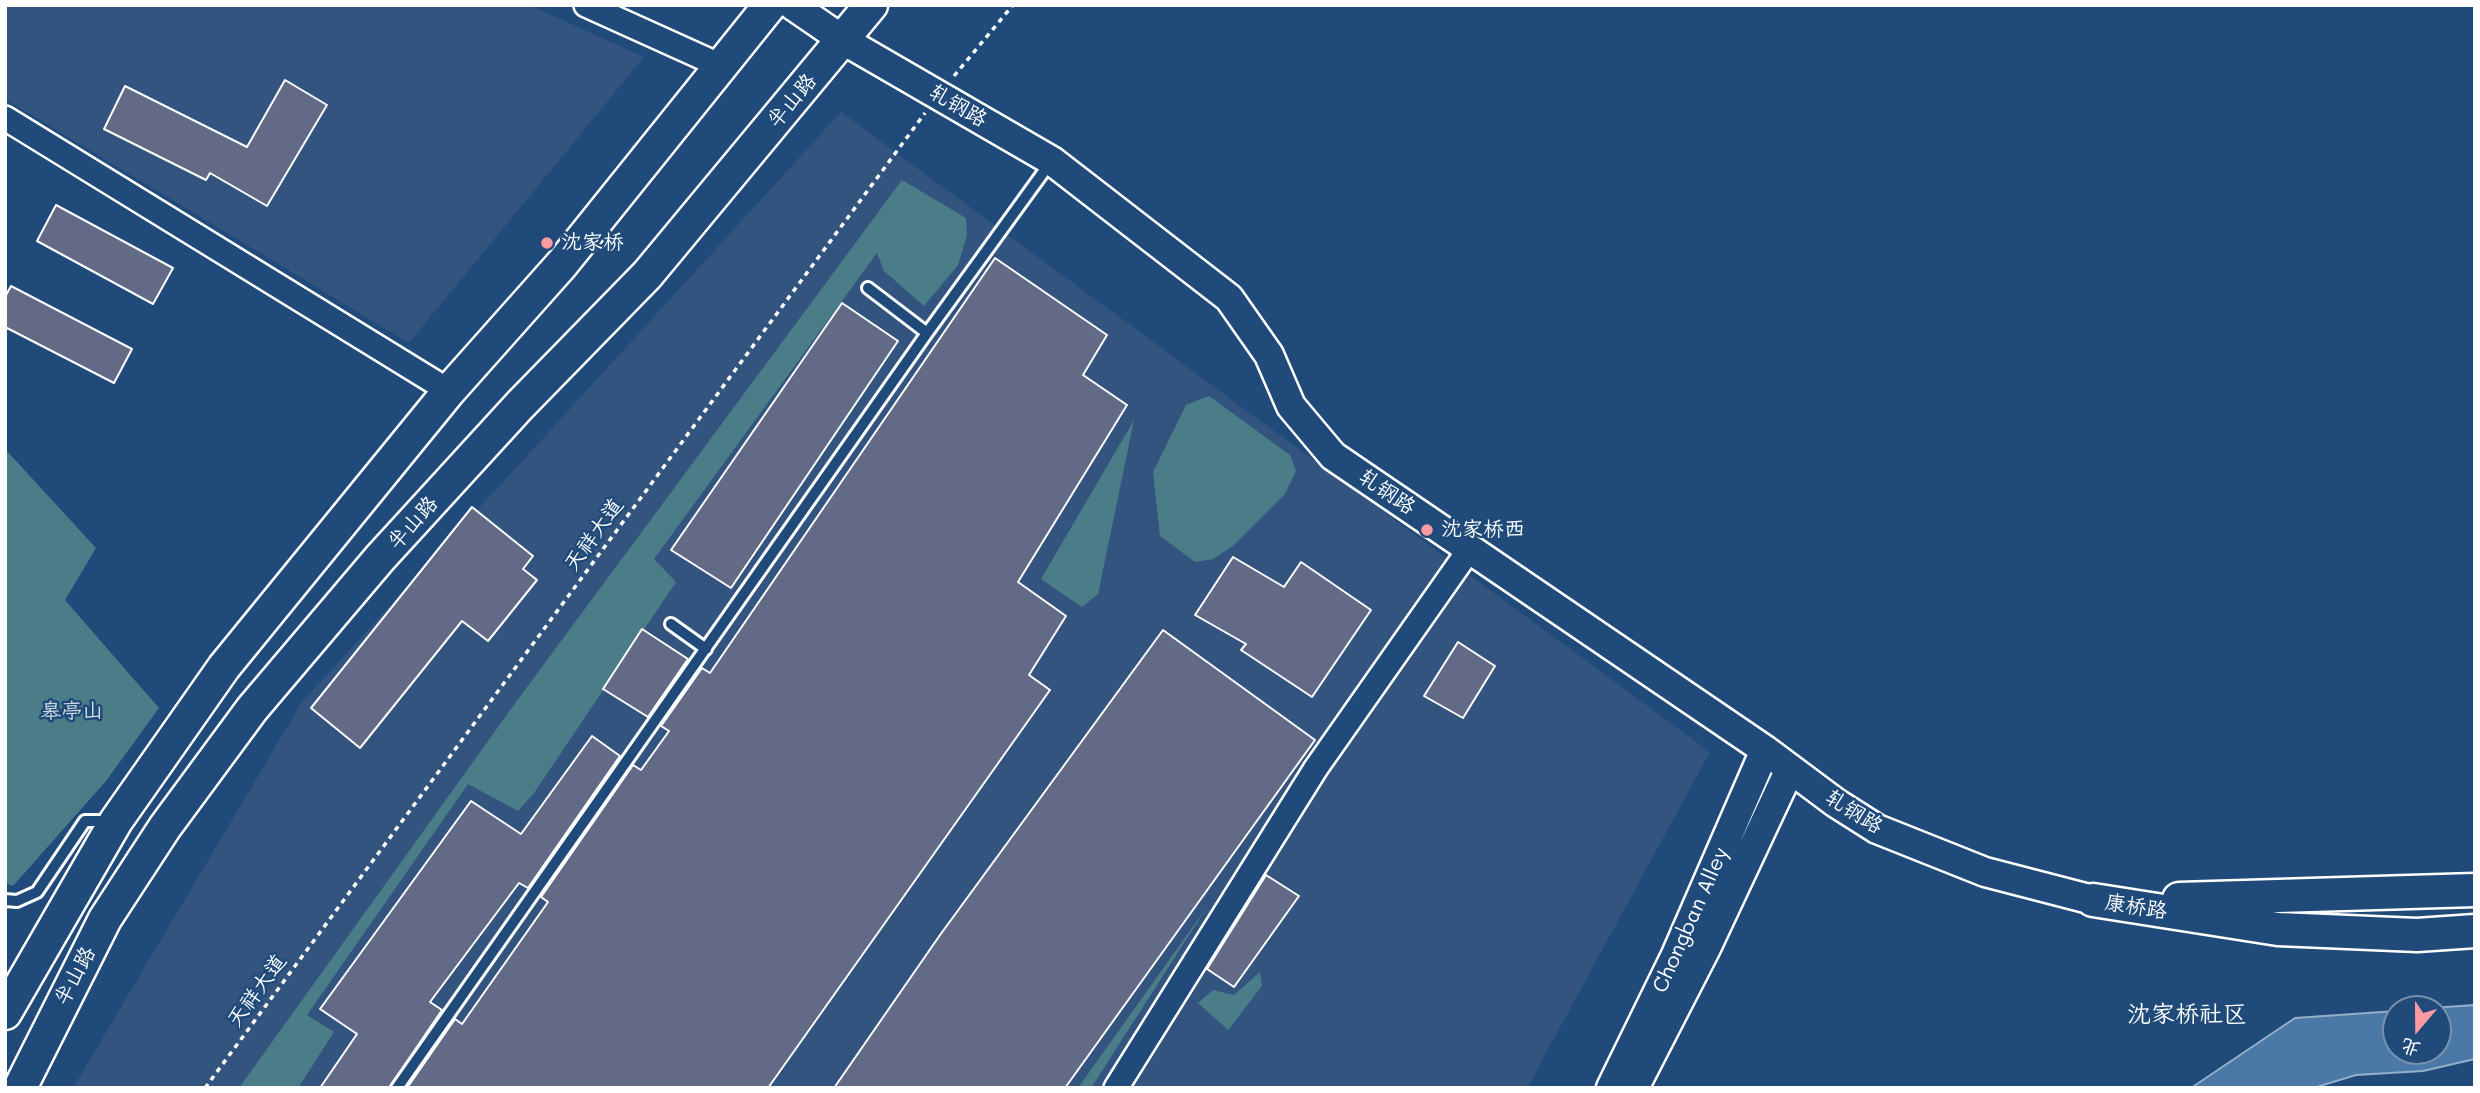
<!DOCTYPE html>
<meta charset="utf-8">
<style>
body{margin:0}
#map{position:relative;width:2480px;height:1093px;overflow:hidden;background:#1f4a7a;font-family:Mali,"LXGW WenKai TC",sans-serif}
canvas{display:block}
.frame{position:absolute;inset:0;border:7px solid #fff;pointer-events:none}
.north{position:absolute;left:2382px;top:995px;width:70px;height:70px;box-sizing:border-box;background:#1f4a7a;border:2px solid #7992af;border-radius:50%;rotate:200deg;font-size:19px;font-weight:700;line-height:28px;text-align:center;color:#fff}
.north::after{content:'';display:block;margin:auto;width:24px;height:32px;background:#ff9aa2;clip-path:polygon(50% 0,100% 100%,50% 72%,0 100%)}
</style>
<div id="map">
<canvas width="2480" height="1093"></canvas>
<div class="frame"></div>
<div class="north">北</div>
</div>
<script>
const context = document.querySelector('canvas').getContext('2d');
context.lineJoin = 'round';
function paint(path, color) { context.fillStyle = color; context.fill(path, 'evenodd'); }
const shape = rows => new Path2D(rows.map(r => 'M' + r).join(''));
function trace(path, color, width, dash) { context.strokeStyle = color; context.lineWidth = width; context.lineCap = dash ? 'butt' : 'round'; context.setLineDash(dash || []); context.stroke(path); }
function write(font, color, halo, rows, align = 'center') {
  context.font = font + ' Mali,"LXGW WenKai TC",sans-serif'; context.lineWidth = 5; context.setLineDash([]); context.textBaseline = 'middle'; context.strokeStyle = halo; context.fillStyle = color; for (const [text, x, y, turn = 0] of rows) {
    context.save(); context.translate(x, y); context.rotate((+turn || 0) * Math.PI / 180); context.textAlign = isNaN(turn) ? turn : align; if (halo) context.strokeText(text, 0, 0); context.fillText(text, 0, 0); context.restore();
  }
}
paint(shape([
 [5,5,529,5,644,57,409,343,5,99],
 [841,112,1710,752,1527,1088,73,1088,302,702]
]), '#33547e');
paint(shape([
 [902,180,966,218,967,235,958,265,924,306,884,271,877,253,654,559,676,582,534,793,518,811,468,784,307,1015,334,1032,298,1088,239,1088,516,702],
 [1209,396,1290,455,1296,471,1285,494,1234,545,1213,559,1195,562,1160,536,1153,472,1186,405],
 [1134,420,1098,594,1082,607,1041,579],
 [5,449,96,548,65,600,159,708,106,781,13,886,5,883],
 [1209,904,1091,1088,1078,1088],
 [1260,972,1262,986,1228,1030,1198,1003,1213,990,1234,995]
]), '#4b7d89');
const water = shape([
 [2475,1005,2475,1059,2423,1071,2356,1075,2313,1088,2191,1088,2295,1018,2396,1011,2396,1051,2438,1051,2438,1009,2417,1009,2475,1005]
]);
paint(water, '#4b79a7');
trace(water, '#93afca', 2);
const building = shape([
 [285,80,327,105,267,206,210,173,206,180,104,129,125,86,247,147,285,80],
 [56,205,173,268,153,304,37,241,56,205],
 [995,258,1107,335,1083,375,1127,405,1018,582,1066,616,1029,675,1050,690,768,1088,407,1088,455,1019,462,1024,548,902,541,897,633,765,641,770,669,731,661,726,702,668,710,673,995,258],
 [11,286,132,349,114,383,5,327,5,297,11,286],
 [842,303,898,341,731,588,671,550,842,303],
 [472,507,533,556,523,569,537,580,488,641,462,621,360,748,311,708,472,507],
 [1233,557,1284,587,1301,562,1371,610,1312,697,1241,650,1246,644,1195,615,1233,557],
 [642,629,688,659,648,717,603,689,642,629],
 [1163,630,1315,740,1065,1088,834,1088,940,935,1163,630],
 [1458,642,1495,666,1463,718,1424,696,1458,642],
 [592,736,620,756,528,888,519,883,430,1002,442,1010,389,1088,320,1088,357,1034,320,1009,471,801,521,834,592,736],
 [1266,875,1299,896,1234,987,1207,969,1266,875]
]);
paint(building, '#626a86');
trace(building, '#fff', 2);
const service = shape([
 [868,288,927,333],
 [671,624,706,649],
 [5,900,17,901,37,892,85,821,110,821],
 [397,1088,927,333,1050,163]
]);
const minor = shape([
 [586,5,721,66],
 [5,118,449,391],
 [1116,1088,1316,768,1469,550]
]);
const tertiary = shape([
 [792,5,843,40,1052,161,1229,298,1269,355,1291,406,1333,456,1765,750,1836,803,1877,829,1985,872,2093,900],
 [1611,1088,1675,957,1765,750],
 [1634,1088,1706,948,1790,769]
]);
const secondary = shape([
 [2179,899,2475,890],
 [2093,900,2278,929,2417,935,2475,931],
 [5,1013,116,821,224,667,449,391,562,264,770,5],
 [20,1088,105,919,165,827,252,709,380,558,520,405,647,275,871,5]
]);
trace(service, '#fff', 16);
trace(minor, '#fff', 28);
trace(tertiary, '#fff', 33);
trace(secondary, '#fff', 37);
trace(shape([
 [954,76,1013,5],
 [205,1088,925,113]
]), '#fff', 3.5, [5, 5]);
trace(service, '#1f4a7a', 10);
trace(minor, '#1f4a7a', 23);
trace(tertiary, '#1f4a7a', 28);
trace(secondary, '#1f4a7a', 32);
for (const [x, y, r, color] of [
 [547,243,7,"#ff9aa2"],
 [1427,530,7,"#ff9aa2"]
]) { const dot = new Path2D(); dot.arc(x, y, r, 0, 2 * Math.PI); context.fillStyle = color; context.fill(dot); trace(dot, '#1f4a7a', 2.5); }
write('21px', '#fff', '#1f4a7a', [
 ["半山路",792,101,-50],
 ["轧钢路",958,106,30],
 ["轧钢路",1387,492,34],
 ["半山路",413,523,-48],
 ["天祥大道",594,535,-54],
 ["轧钢路",1854,812,32],
 ["康桥路",2136,907,9],
 ["Chongban Alley",1691,920,-66],
 ["半山路",75,976,-62],
 ["天祥大道",257,991,-54]
]);
write('21px', '#fff', '#1f4a7a', [
 ["沈家桥",561,243],
 ["沈家桥西",1441,530]
], 'left');
write('21px', '#d2dee2', '#1f4a7a', [
 ["皋亭山",72,712]
]);
write('24px', '#fff', '#1f4a7a', [
 ["沈家桥社区",2187,1015]
]);
</script>
